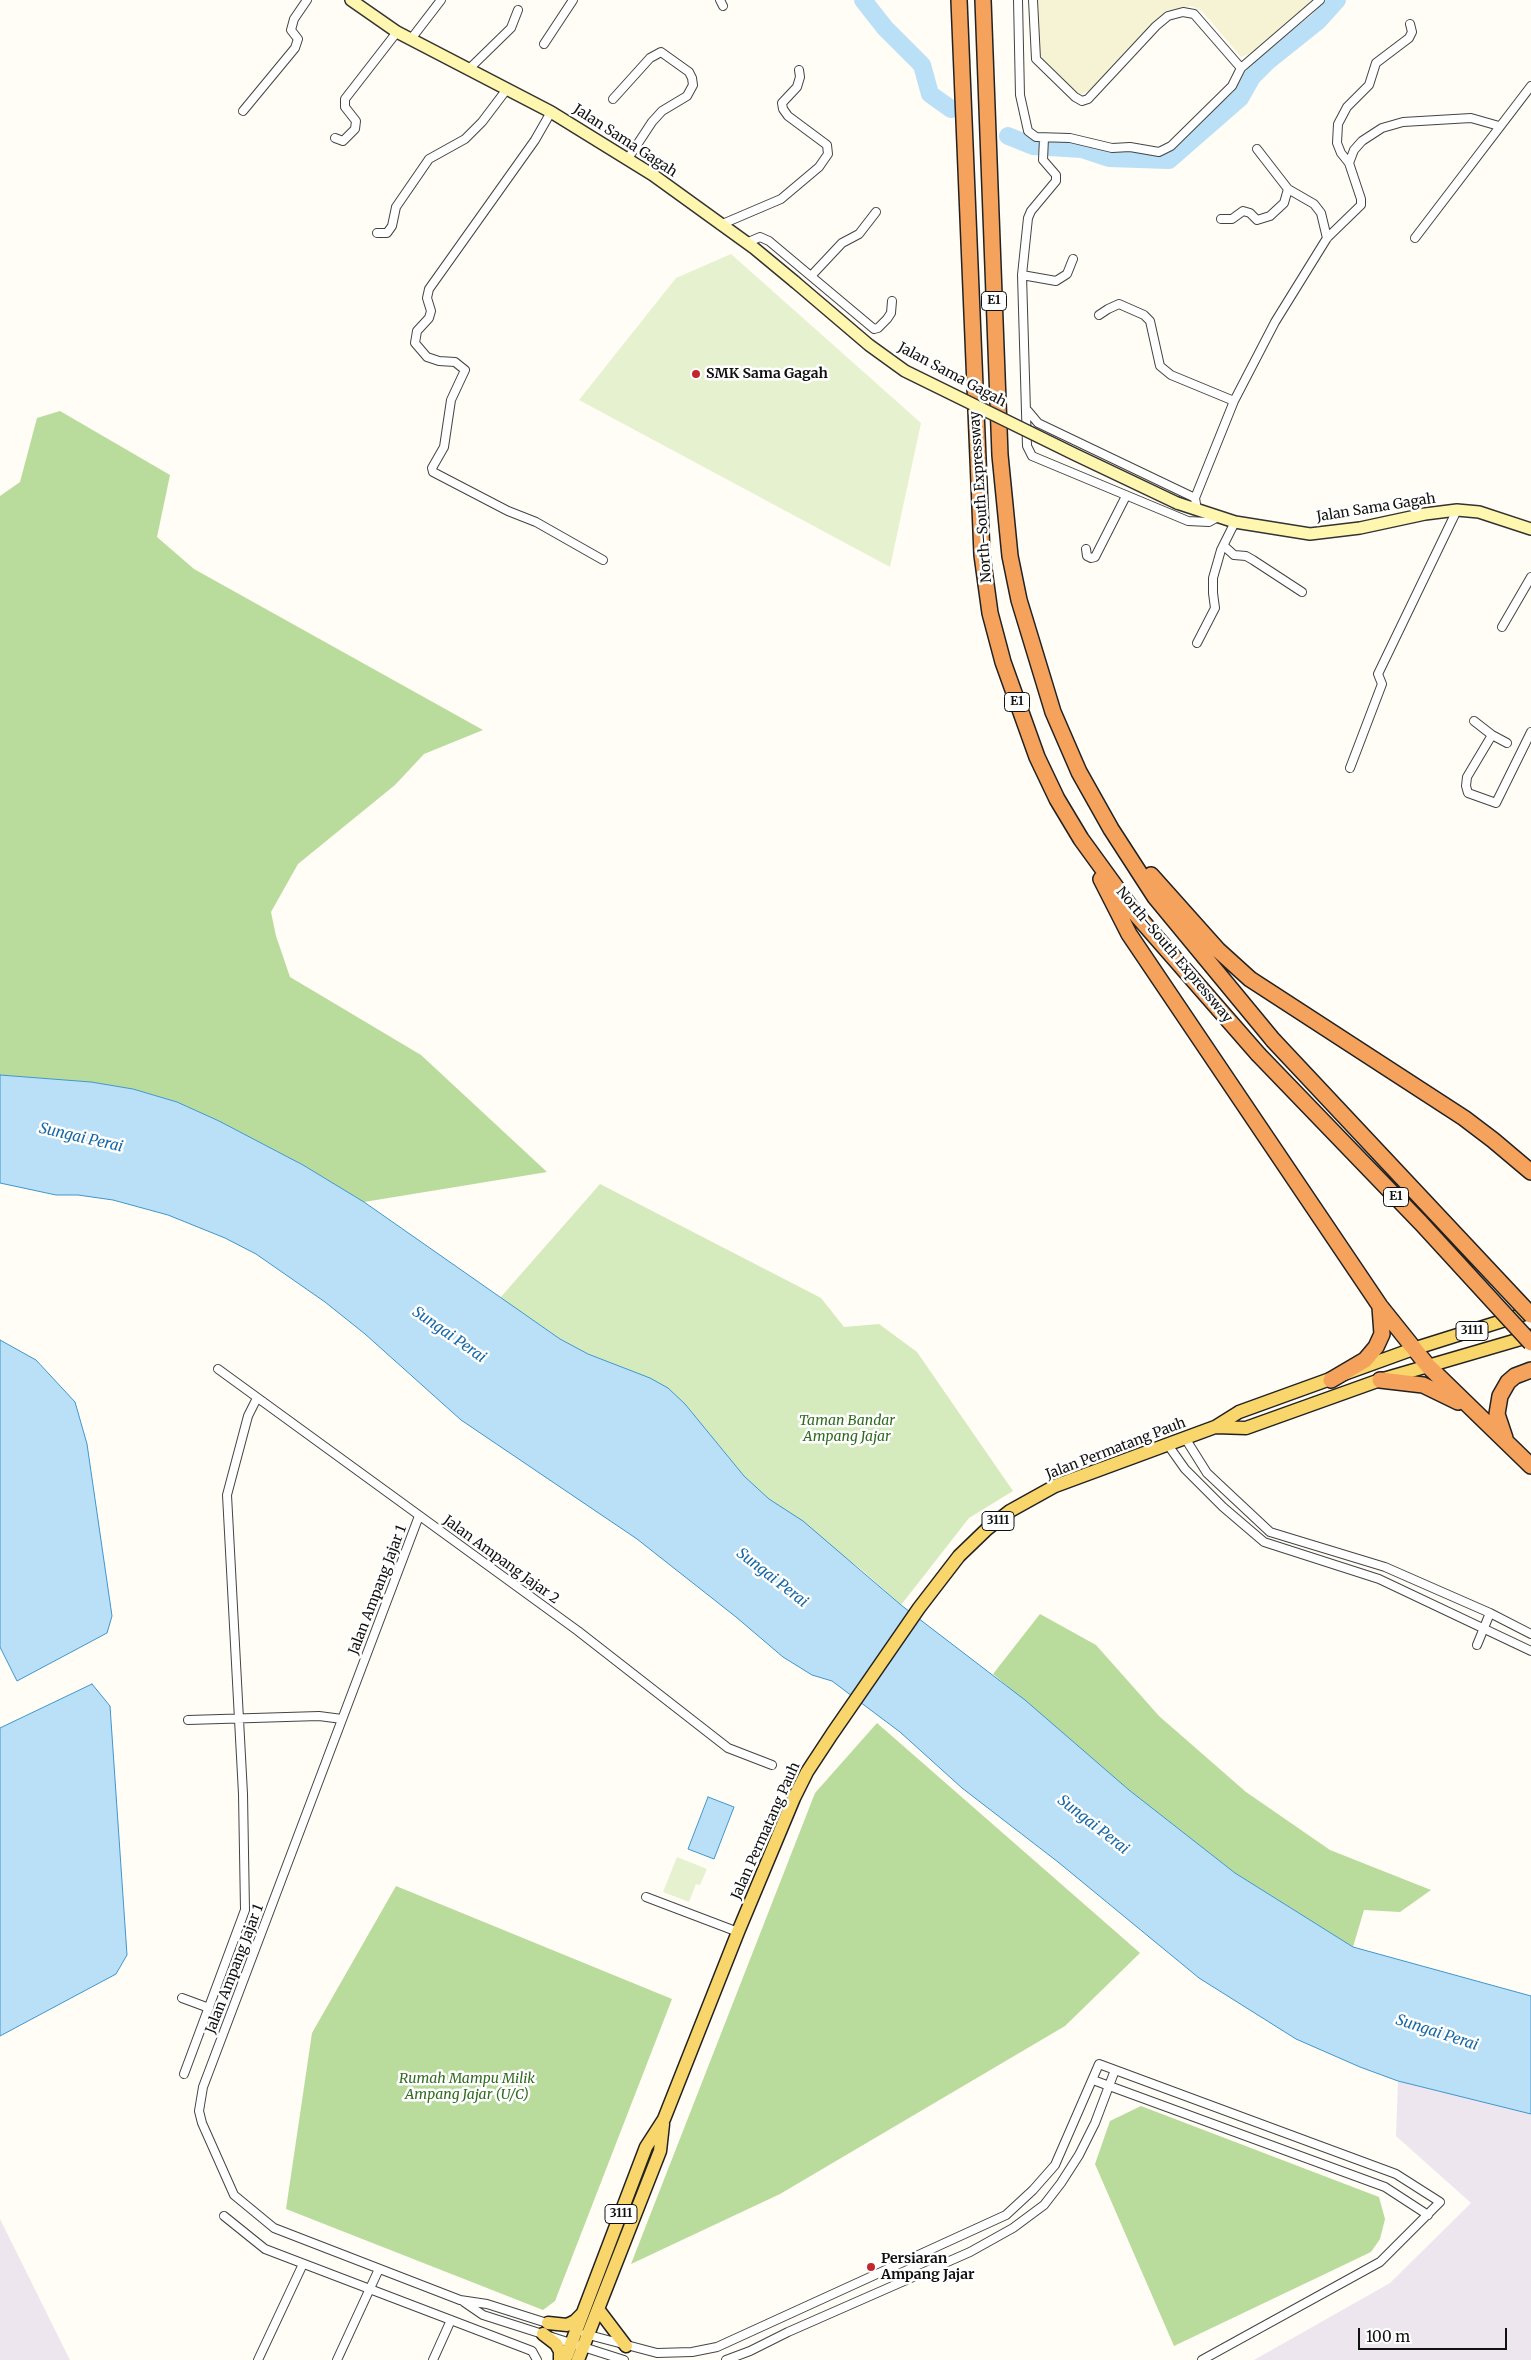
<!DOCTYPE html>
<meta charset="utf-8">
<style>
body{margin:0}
#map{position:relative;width:1531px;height:2360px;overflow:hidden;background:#fffdf5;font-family:Merriweather,serif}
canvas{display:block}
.scale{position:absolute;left:1358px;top:2328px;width:149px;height:22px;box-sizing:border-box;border:2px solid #111;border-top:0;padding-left:6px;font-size:15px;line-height:18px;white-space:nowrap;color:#111;-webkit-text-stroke:4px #fff;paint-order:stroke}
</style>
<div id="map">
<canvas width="1531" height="2360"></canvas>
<div class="scale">100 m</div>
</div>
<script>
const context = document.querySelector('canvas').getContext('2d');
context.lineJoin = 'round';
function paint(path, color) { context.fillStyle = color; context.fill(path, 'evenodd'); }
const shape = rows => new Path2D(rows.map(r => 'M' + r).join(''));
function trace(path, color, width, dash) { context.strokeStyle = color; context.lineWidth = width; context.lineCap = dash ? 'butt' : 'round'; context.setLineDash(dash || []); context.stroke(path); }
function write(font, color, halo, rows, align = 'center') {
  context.font = font + ' Merriweather,serif'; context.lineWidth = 5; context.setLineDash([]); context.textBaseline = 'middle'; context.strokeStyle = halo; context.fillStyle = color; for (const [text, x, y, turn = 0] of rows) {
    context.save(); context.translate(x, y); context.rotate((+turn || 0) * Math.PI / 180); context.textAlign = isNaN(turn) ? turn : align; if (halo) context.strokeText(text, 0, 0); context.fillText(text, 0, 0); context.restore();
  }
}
paint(shape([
 [1398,2081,1531,2114,1531,2360,1254,2360,1390,2283,1471,2203,1396,2136],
 [0,2219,70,2360,0,2360]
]), '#eee6ef');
paint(shape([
 [1038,0,1314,0,1254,52,1241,57,1202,11,1192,6,1168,11,1094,88,1080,95,1043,61,1039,49]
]), '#f6f3d4');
paint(shape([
 [600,1184,821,1298,844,1327,879,1324,917,1352,1013,1491,969,1518,901,1605,862,1570,769,1499,744,1476,685,1404,624,1368,588,1354,560,1339,500,1298]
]), '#d5ebbd');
paint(shape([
 [60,411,170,475,157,537,194,569,483,730,424,754,395,785,298,864,271,912,276,936,290,977,421,1055,547,1172,364,1202,303,1165,219,1121,177,1102,133,1089,91,1082,0,1075,0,496,20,482,37,418],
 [1040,1614,1096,1645,1159,1716,1246,1792,1330,1850,1431,1890,1400,1912,1364,1910,1353,1947,1235,1873,1129,1790,993,1674],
 [877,1723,1140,1953,1065,2026,780,2194,631,2264,815,1793],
 [396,1886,672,1999,555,2301,543,2310,286,2209,312,2033],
 [1141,2106,1379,2197,1385,2219,1380,2239,1371,2252,1174,2346,1095,2164,1110,2121]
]), '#b9dc9c');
paint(shape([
 [731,254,921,423,890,567,579,400,676,278],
 [677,1857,707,1869,700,1885,696,1884,689,1902,663,1892]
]), '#e6f2cf');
const water = shape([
 [0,1075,91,1082,133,1089,177,1102,219,1121,303,1165,364,1202,560,1339,588,1354,650,1378,668,1388,685,1404,744,1476,769,1499,803,1521,901,1605,1025,1700,1129,1790,1235,1873,1353,1947,1531,1996,1531,2114,1398,2081,1360,2067,1296,2039,1199,1978,1058,1862,962,1788,900,1732,832,1681,812,1675,783,1657,736,1617,637,1539,461,1420,365,1334,325,1302,256,1254,225,1238,168,1215,113,1200,78,1195,56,1195,0,1183,0,1075],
 [0,1340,36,1360,75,1402,87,1444,112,1616,107,1633,17,1681,0,1647,0,1340],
 [92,1684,110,1706,127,1955,116,1974,0,2036,0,1728,92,1684],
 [708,1797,734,1807,714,1859,688,1849,708,1797]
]);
paint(water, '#b9e0f7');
trace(water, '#3f96cf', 1);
trace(shape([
 [863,0,885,28,922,65,930,94,951,109],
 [1008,136,1033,146,1082,149,1109,158,1169,160,1240,98,1252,77,1268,61,1318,21,1337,0]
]), '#b9e0f7', 18);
const street = shape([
 [720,0,723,6],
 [1018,0,1020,95,1028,131,1036,137,1070,138,1112,148,1130,147,1159,152,1171,146,1232,86,1241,68,1320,0],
 [1033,0,1036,59,1075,97,1082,101,1088,99,1156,26,1168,16,1183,12,1194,14,1241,68],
 [411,39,441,0],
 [544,44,573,0],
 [470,68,511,28,518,10],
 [613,99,650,58,661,52,689,72,692,78,693,85,687,96,662,111,652,122,627,160],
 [243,111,295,48,298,39,291,30,294,19,307,0],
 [551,112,535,140,429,289,427,298,431,311,429,318,417,331,415,343,427,357,439,361,455,362,465,370,451,400,444,447,432,468,433,472,508,511,536,522,603,560],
 [335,138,343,141,355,129,356,121,345,107,345,99,397,32],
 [1044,138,1043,160,1056,175,1056,181,1031,211,1028,218,1022,275,1027,446,1032,456,1188,521,1209,522,1218,517],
 [1257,149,1288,189,1314,204,1321,213,1327,238],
 [1349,163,1354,150,1362,141,1382,128,1403,122,1471,118,1499,126],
 [1221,219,1232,219,1243,211,1250,213,1257,220,1270,216,1284,203,1288,189],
 [720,225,781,199,819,167,828,154,827,145,788,116,783,109,782,103,797,87,800,77,799,70],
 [377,233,387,233,392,226,396,207,429,159,465,139,482,122,507,89],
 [1415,238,1531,86],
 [746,243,760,237,769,241,874,329,878,328,887,319,891,313,892,301],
 [1022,275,1056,281,1067,274,1073,259],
 [811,276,842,243,859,234,876,212],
 [1099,315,1108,309,1119,304,1144,315,1150,321,1160,366,1171,375,1234,401],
 [1028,411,1038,423,1195,498],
 [1197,510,1195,498,1234,401,1275,322,1327,238,1361,205,1361,199,1349,163,1341,153,1337,143,1338,124,1347,107,1369,85,1376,63,1409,38,1412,32,1410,24],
 [1224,546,1234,555,1246,556,1253,560,1302,592],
 [1086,549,1087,556,1091,558,1095,557,1126,496],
 [1502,627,1531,577],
 [1197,643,1215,608,1213,593,1213,578,1221,550,1235,522],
 [1474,721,1492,735,1507,743],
 [1492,735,1467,777,1466,786,1468,793,1496,803,1531,732],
 [1350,768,1382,684,1378,674,1457,510],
 [218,1369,578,1631,728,1748,772,1765],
 [1185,1438,1207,1473,1270,1532,1385,1567,1490,1613,1531,1634],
 [1168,1445,1185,1469,1223,1507,1264,1542,1379,1579,1531,1651],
 [419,1516,203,2087,199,2111,202,2123,234,2195,274,2228,460,2300,487,2304,550,2324],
 [1477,1645,1490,1613],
 [188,1720,319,1716,342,1719],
 [646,1897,738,1932],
 [182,1998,209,2008],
 [184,2074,245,1910,243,1794,227,1495,248,1416,257,1398],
 [1093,2080,1385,2187,1428,2215],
 [224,2216,265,2249,532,2351,537,2360],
 [464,2302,483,2315,624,2360],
 [585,2334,657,2353,692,2352,717,2347,1006,2215,1033,2190,1055,2165,1099,2064,1396,2174,1440,2202,1380,2262,1202,2360],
 [258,2360,303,2264],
 [337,2360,379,2269],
 [433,2360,451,2320],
 [726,2360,750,2351,788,2332,970,2252,1013,2228,1044,2205,1061,2183,1079,2155,1095,2123,1115,2070]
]);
const secondary = shape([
 [351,0,397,32,551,112,653,175,754,248,795,282],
 [1177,503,1235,522,1310,534,1360,528,1425,514,1457,510,1479,512,1531,529]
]);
const primary = shape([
 [1215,1427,1246,1428,1380,1380,1531,1336],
 [598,2309,626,2346],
 [548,2323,567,2325,575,2321,582,2314],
 [543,2334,556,2344,560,2351,560,2360],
 [565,2360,646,2147,664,2119,738,1932,794,1798,807,1772,832,1734,919,1608,959,1556,987,1529,1010,1511,1055,1486,1215,1427,1239,1412,1413,1349,1531,1312],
 [578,2360,660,2151,663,2124]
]);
const highway = shape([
 [959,0,982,555,990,613,1003,662,1037,757,1057,799,1081,839,1134,912,1258,1054],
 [983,0,1000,455,1010,556,1019,600,1053,712,1079,772,1111,829,1155,897,1273,1040],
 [1151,875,1218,950,1250,979,1464,1118,1493,1140,1531,1172],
 [1101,879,1129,934,1380,1306,1428,1366,1531,1466],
 [1331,1380,1365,1360,1376,1347,1382,1334,1380,1307],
 [1380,1380,1423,1385,1458,1402],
 [1505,1438,1497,1414,1500,1396,1508,1382,1515,1376,1531,1370]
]);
trace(street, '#444', 10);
trace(secondary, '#333', 14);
trace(primary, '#222', 15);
trace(highway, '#222', 18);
trace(street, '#fff', 8);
trace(secondary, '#fff6b0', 11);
trace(primary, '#f9d66b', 12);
trace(highway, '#f5a25d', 15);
const secondaryBridge = shape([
 [795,282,869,345,905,371,1074,454,1177,503]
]);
const highwayBridge = shape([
 [1273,1040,1531,1315],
 [1258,1054,1421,1223,1531,1343]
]);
trace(secondaryBridge, '#333', 14, []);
trace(highwayBridge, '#222', 18, []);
trace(secondaryBridge, '#fff6b0', 11);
trace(highwayBridge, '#f5a25d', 15);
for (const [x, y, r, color] of [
 [696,374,5,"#c4262e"],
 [871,2267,5,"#c4262e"]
]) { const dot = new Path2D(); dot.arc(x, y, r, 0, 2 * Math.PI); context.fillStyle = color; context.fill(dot); trace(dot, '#fff', 2); }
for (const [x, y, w] of [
 [994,301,25],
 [1017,702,25],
 [1396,1197,25],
 [1472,1331,32],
 [998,1521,32],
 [621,2214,32]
]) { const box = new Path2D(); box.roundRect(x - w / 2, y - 9.5, w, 19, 4); context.fillStyle = '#fff'; context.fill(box); trace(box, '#111', 1); }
write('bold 12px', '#111', null, [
 ["E1",994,301],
 ["E1",1017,702],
 ["E1",1396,1197],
 ["3111",1472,1331],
 ["3111",998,1521],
 ["3111",621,2214]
]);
write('14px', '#111', '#fff', [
 ["Jalan Sama Gagah",625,141,33],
 ["Jalan Sama Gagah",952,375,28],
 ["North–South Expressway",981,497,-94],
 ["Jalan Sama Gagah",1376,508,-9],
 ["North–South Expressway",1174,955,50],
 ["Jalan Permatang Pauh",1116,1449,-21],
 ["Jalan Ampang Jajar 2",501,1560,36],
 ["Jalan Ampang Jajar 1",378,1590,-69],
 ["Jalan Permatang Pauh",766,1831,-66],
 ["Jalan Ampang Jajar 1",235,1969,-69]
]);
write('bold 14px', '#111', '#fff', [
 ["SMK Sama Gagah",706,374],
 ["Persiaran",881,2259],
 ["Ampang Jajar",881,2275]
], 'left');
write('italic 14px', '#2f6b1f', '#fff', [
 ["Taman Bandar",847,1421],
 ["Ampang Jajar",847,1437],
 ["Rumah Mampu Milik",467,2079],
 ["Ampang Jajar (U/C)",467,2095]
]);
write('italic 15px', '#1768a6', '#fff', [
 ["Sungai Perai",81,1138,13],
 ["Sungai Perai",449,1335,35],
 ["Sungai Perai",772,1578,38],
 ["Sungai Perai",1093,1825,38],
 ["Sungai Perai",1437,2033,18]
]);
</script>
